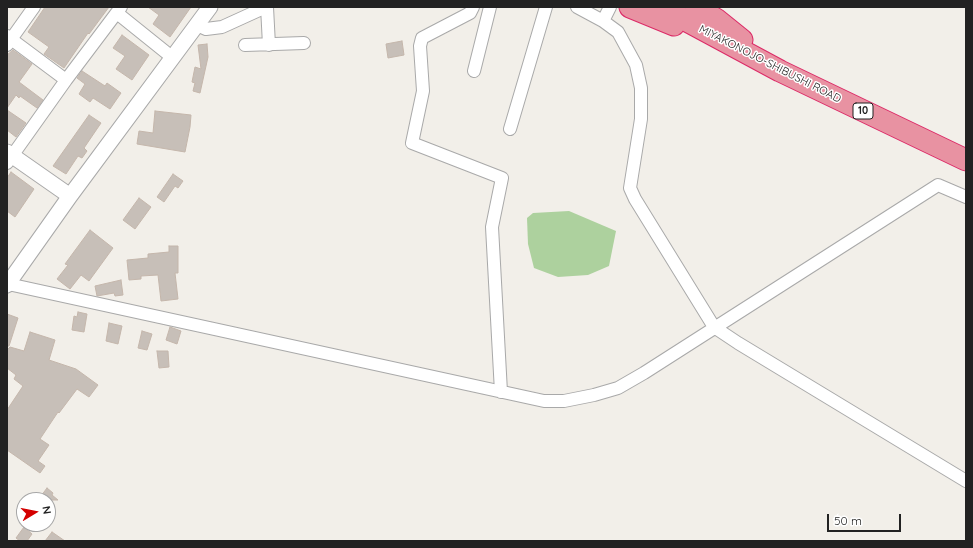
<!DOCTYPE html>
<style>
body{margin:0}
#map{position:relative;width:973px;height:548px;overflow:hidden;background:#f2efe9;font-family:Quicksand,sans-serif}
canvas{display:block}
.frame{position:absolute;inset:0;border:8px solid #222;pointer-events:none}
.north{position:absolute;left:16px;top:492px;width:40px;height:40px;box-sizing:border-box;background:#fff;border:1px solid #a7a7a7;border-radius:50%;rotate:80deg;font-size:11px;font-weight:700;line-height:16px;text-align:center;color:#222}
.north::after{content:'';display:block;margin:auto;width:14px;height:18px;background:#d40000;clip-path:polygon(50% 0,100% 100%,50% 72%,0 100%)}
.scale{position:absolute;left:827px;top:514px;width:74px;height:18px;box-sizing:border-box;border:2px solid #222;border-top:0;padding-left:5px;font-size:12px;line-height:14px;white-space:nowrap;color:#222;-webkit-text-stroke:3px #fff;paint-order:stroke}
</style>
<div id="map">
<canvas width="973" height="548"></canvas>
<div class="frame"></div>
<div class="north">N</div>
<div class="scale">50 m</div>
</div>
<script>
const context = document.querySelector('canvas').getContext('2d');
context.lineJoin = 'round';
function paint(path, color) { context.fillStyle = color; context.fill(path, 'evenodd'); }
const shape = rows => new Path2D(rows.map(r => 'M' + r).join(''));
function trace(path, color, width, dash) { context.strokeStyle = color; context.lineWidth = width; context.lineCap = dash ? 'butt' : 'round'; context.setLineDash(dash || []); context.stroke(path); }
function write(font, color, halo, rows, align = 'center') {
  context.font = font + ' Quicksand,sans-serif'; context.lineWidth = 3; context.setLineDash([]); context.textBaseline = 'middle'; context.strokeStyle = halo; context.fillStyle = color; for (const [text, x, y, turn = 0] of rows) {
    context.save(); context.translate(x, y); context.rotate((+turn || 0) * Math.PI / 180); context.textAlign = isNaN(turn) ? turn : align; if (halo) context.strokeText(text, 0, 0); context.fillText(text, 0, 0); context.restore();
  }
}
paint(shape([
 [569,211,616,231,609,266,588,275,558,277,534,268,528,244,527,218,533,213]
]), '#add19e');
const building = shape([
 [45,7,109,7,89,34,88,33,64,68,44,54,49,47,28,32,45,7],
 [148,7,191,7,170,37,153,24,159,15,148,7],
 [122,35,149,55,132,80,116,69,125,56,113,48,122,35],
 [402,41,404,55,388,58,386,44,402,41],
 [207,44,208,57,200,93,193,91,195,83,192,82,195,67,201,69,198,45,207,44],
 [13,50,32,64,19,82,43,100,37,108,20,96,19,98,16,95,7,108,7,55,13,50],
 [82,71,105,86,107,83,121,93,110,109,93,98,90,102,79,94,85,84,77,78,82,71],
 [7,110,26,123,16,137,7,130,7,110],
 [155,111,191,115,190,127,185,152,137,144,139,131,153,133,155,111],
 [89,115,101,123,84,148,87,151,82,158,78,156,66,174,53,166,89,115],
 [11,172,34,189,15,217,7,211,7,178,11,172],
 [173,174,183,181,178,188,175,186,164,202,157,197,173,174],
 [139,198,151,207,135,229,123,220,139,198],
 [90,230,113,248,89,281,81,275,70,289,57,279,68,265,65,264,90,230],
 [169,246,178,246,178,273,175,273,178,299,161,301,158,275,141,276,141,279,129,280,127,260,148,258,148,254,169,252,169,246],
 [121,280,123,295,115,296,114,293,97,296,95,286,121,280],
 [78,312,87,314,84,332,72,330,74,316,77,317,78,312],
 [7,314,18,318,9,346,7,346,7,314],
 [109,323,122,326,118,344,106,341,109,323],
 [170,327,181,331,177,344,166,340,170,327],
 [142,331,152,334,147,350,138,348,142,331],
 [30,332,55,340,49,360,76,369,98,385,89,397,77,389,59,413,58,412,40,439,49,445,38,461,45,466,40,473,7,450,7,410,23,386,14,379,16,375,7,368,7,350,10,347,24,351,30,332],
 [157,351,168,351,169,367,159,368,157,351],
 [47,488,53,493,52,495,58,500,38,500,47,488],
 [24,527,32,534,27,541,20,541,16,538,24,527],
 [52,532,65,541,45,541,52,532]
]);
paint(building, '#c7bfb8');
trace(building, '#c4b6ab', 1);
const minor = shape([
 [267,7,269,45],
 [473,7,470,13,422,38,420,46,423,91,412,143,502,178,492,227,501,392],
 [577,7,603,21,618,32,636,65,641,88,641,119,630,188,635,199,714,327,738,343,966,481],
 [117,13,173,58],
 [603,21,610,7],
 [197,25,206,29,222,27,266,7],
 [7,36,66,80,7,163],
 [7,45,34,7],
 [245,45,304,43],
 [474,71,490,7],
 [66,80,121,7],
 [510,129,546,7],
 [8,284,544,401,564,401,594,395,618,388,644,373,938,185,966,197]
]);
const tertiary = shape([
 [7,152,70,196],
 [7,285,70,196,210,7]
]);
const motorway = shape([
 [630,7,674,25],
 [661,7,780,71,966,160],
 [696,7,716,19,742,40]
]);
trace(minor, '#a9a9a9', 14);
trace(tertiary, '#a9a9a9', 17);
trace(motorway, '#dc2a67', 23);
trace(minor, '#fff', 12);
trace(tertiary, '#fff', 15);
trace(motorway, '#e892a2', 21);
for (const [x, y, w] of [
 [863,111,20]
]) { const box = new Path2D(); box.roundRect(x - w / 2, y - 8, w, 16, 3); context.fillStyle = '#fff'; context.fill(box); trace(box, '#222', 1); }
write('bold 10px', '#222', null, [
 ["10",863,111]
]);
write('11px', '#222', '#fff', [
 ["MIYAKONOJO-SHIBUSHI ROAD",770,64,27]
]);
</script>
